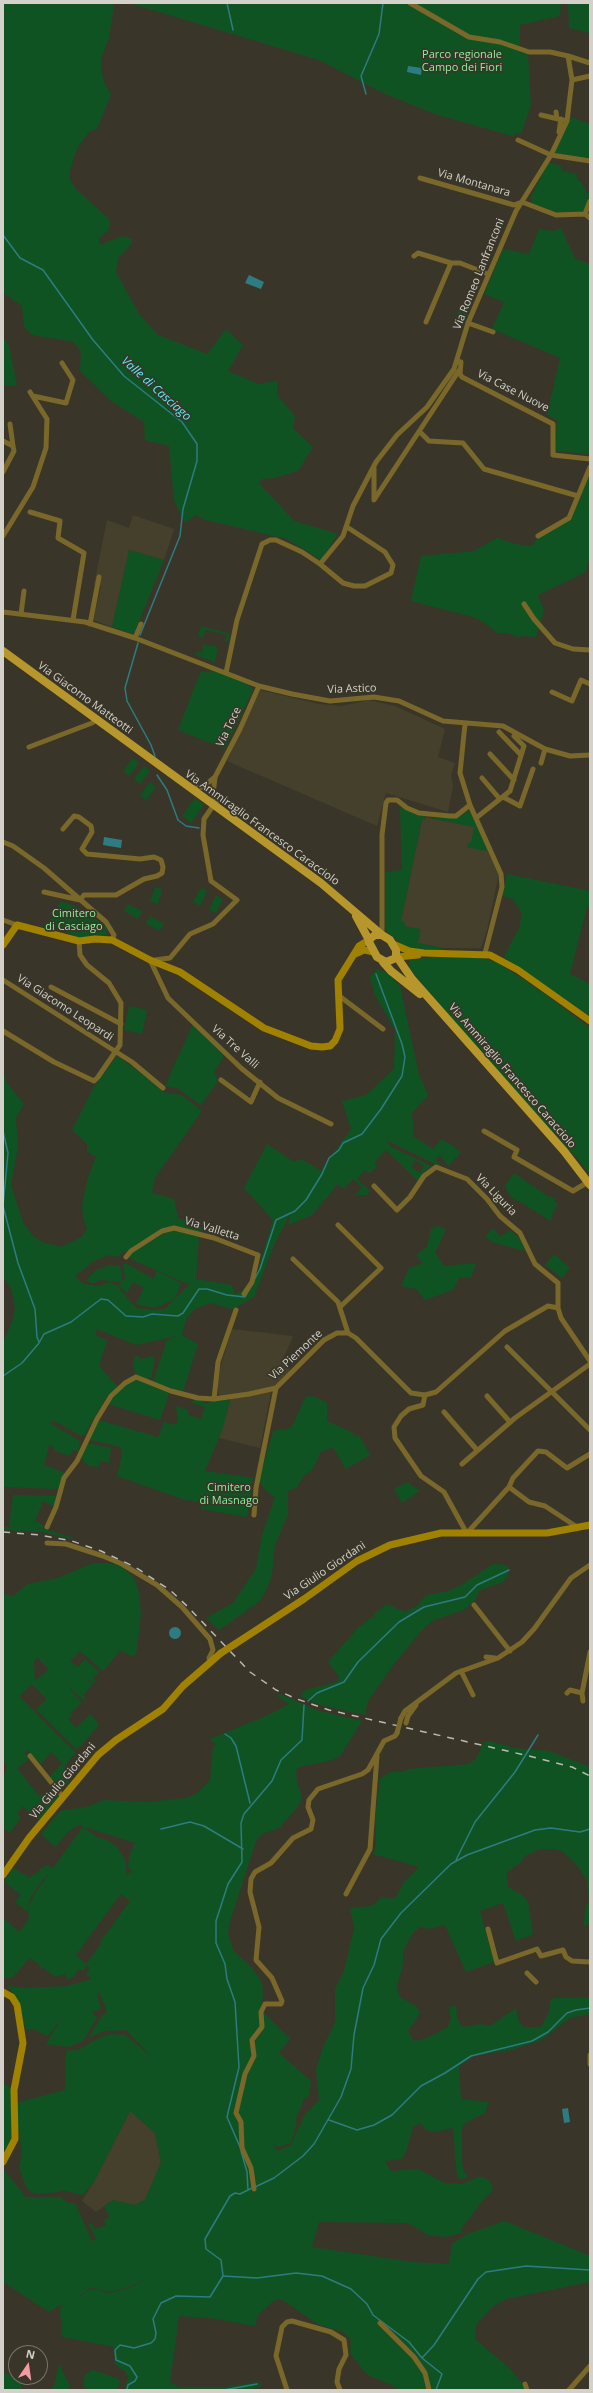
<!DOCTYPE html>
<style>
body{margin:0}
#map{position:relative;width:593px;height:2393px;overflow:hidden;background:#393629;font-family:"Open Sans",sans-serif}
canvas{display:block}
.frame{position:absolute;inset:0;border:4px solid #d3d1ca;pointer-events:none}
.north{position:absolute;left:8px;top:2345px;width:40px;height:40px;box-sizing:border-box;background:#393629;border:1px solid #777469;border-radius:50%;rotate:13deg;font-size:11px;font-weight:700;line-height:16px;text-align:center;color:#d3d1ca}
.north::after{content:'';display:block;margin:auto;width:14px;height:18px;background:#f49aa3;clip-path:polygon(50% 0,100% 100%,50% 72%,0 100%)}
</style>
<div id="map">
<canvas width="593" height="2393"></canvas>
<div class="frame"></div>
<div class="north">N</div>
</div>
<script>
const context = document.querySelector('canvas').getContext('2d');
context.lineJoin = 'round';
function paint(path, color) { context.fillStyle = color; context.fill(path, 'evenodd'); }
const shape = rows => new Path2D(rows.map(r => 'M' + r).join(''));
function trace(path, color, width, dash) { context.strokeStyle = color; context.lineWidth = width; context.lineCap = dash ? 'butt' : 'round'; context.setLineDash(dash || []); context.stroke(path); }
function write(font, color, halo, rows, align = 'center') {
  context.font = font + ' "Open Sans",sans-serif'; context.lineWidth = 3.5; context.setLineDash([]); context.textBaseline = 'middle'; context.strokeStyle = halo; context.fillStyle = color; for (const [text, x, y, turn = 0] of rows) {
    context.save(); context.translate(x, y); context.rotate((+turn || 0) * Math.PI / 180); context.textAlign = isNaN(turn) ? turn : align; if (halo) context.strokeText(text, 0, 0); context.fillText(text, 0, 0); context.restore();
  }
}
paint(shape([
 [133,515,174,529,164,560,129,550,112,627,93,620,101,586,94,585,107,520,129,528],
 [260,690,319,704,341,706,369,700,395,706,445,729,438,757,455,763,451,775,453,786,448,812,386,793,377,826,227,761],
 [426,817,475,827,499,873,487,930,481,948,443,948,418,943,401,921,422,820],
 [232,1329,293,1336,281,1364,290,1367,289,1372,271,1392,260,1448,219,1438,230,1402,230,1396,219,1397,217,1378],
 [130,2111,155,2133,161,2163,145,2200,134,2205,113,2200,96,2212,82,2201,94,2182]
]), '#45402c');
paint(shape([
 [3,3,114,4,109,38,101,59,101,70,105,84,111,94,97,129,89,132,77,148,70,170,70,179,75,188,109,219,110,224,108,231,99,238,99,245,122,236,132,239,132,243,118,258,116,272,139,314,158,335,207,354,226,329,243,345,228,371,258,384,277,381,277,395,295,416,293,428,313,447,298,471,275,478,262,479,259,483,294,521,338,534,321,560,287,539,206,520,196,515,185,523,174,501,169,446,145,440,144,422,111,401,80,371,81,351,73,342,33,335,24,327,22,306,3,293],
 [129,3,561,3,560,16,520,25,520,52,528,54,531,105,521,134,517,133,512,136,438,115,385,94,319,60],
 [568,3,590,3,590,33,569,28],
 [571,117,590,124,590,160,551,154],
 [548,162,561,166,563,171,577,174,577,179,582,183,586,192,590,193,584,213,563,214,532,204,531,197],
 [561,228,575,259,590,264,590,454,555,451,557,420,547,415,560,358,492,329,504,302,484,294,503,249,529,254,539,229,554,231],
 [459,310,468,314,465,324,455,321],
 [3,337,9,346,17,386,3,385],
 [590,470,590,555,586,572,538,595,544,610,536,637,521,636,520,638,508,633,498,633,477,618,411,601,421,556,474,551,497,538,520,545,532,546,539,536,568,521,573,516],
 [129,550,164,560,134,634,112,627],
 [201,626,230,634,228,642,225,641,227,636,224,634,207,630,205,631,203,638,198,636],
 [203,644,218,647,215,662,195,655,196,652,202,653],
 [211,669,249,685,253,690,225,749,178,730,201,671,209,673],
 [133,758,139,763,129,776,123,771],
 [144,766,150,771,140,784,134,779],
 [150,782,156,787,146,800,140,795],
 [195,798,204,805,191,823,182,816],
 [400,807,414,814,426,817,425,820,422,820,401,921,405,922,404,926,421,929,418,943,443,948,443,950,413,949,404,946,388,933,385,927,385,872,402,870],
 [468,812,471,813,488,849,486,851,467,847,468,843,471,842,474,827,430,818,456,818],
 [507,874,590,891,590,908,587,907,570,974,590,984,590,1016,504,957,519,928,522,914,513,899,503,896],
 [155,887,162,889,158,904,150,901],
 [201,888,207,891,200,906,193,902],
 [216,895,223,899,216,913,209,910],
 [61,901,79,908,106,926,107,935,78,938,49,923],
 [128,904,142,911,138,919,124,911],
 [150,916,164,924,160,931,146,924],
 [435,957,476,957,497,962,542,992,590,1028,590,1173,490,1063,409,968,410,960],
 [377,969,388,973,400,986,419,1075,428,1095,411,1114,414,1125,413,1136,433,1149,442,1139,461,1152,448,1166,440,1155,435,1160,440,1164,439,1166,386,1140,391,1147,433,1167,428,1168,418,1181,386,1150,374,1163,377,1167,370,1173,365,1170,357,1179,370,1191,366,1195,355,1195,362,1187,353,1179,344,1189,338,1184,312,1215,288,1225,291,1212,274,1245,254,1297,233,1309,210,1303,195,1309,186,1319,182,1335,198,1344,183,1392,154,1382,154,1379,167,1340,177,1336,136,1345,97,1329,95,1335,107,1340,99,1366,118,1387,107,1396,85,1434,81,1436,53,1420,51,1424,80,1441,78,1452,73,1450,70,1456,55,1451,54,1447,49,1445,44,1465,65,1473,58,1489,3,1487,3,1342,12,1322,15,1308,11,1288,3,1277,3,1068,6,1082,24,1104,16,1118,18,1146,11,1185,23,1222,33,1236,42,1242,61,1247,82,1237,87,1228,83,1219,82,1205,88,1177,96,1157,87,1152,87,1144,72,1130,95,1085,117,1056,149,1079,163,1092,182,1095,202,1111,155,1178,152,1193,174,1199,178,1218,202,1227,199,1236,196,1279,232,1285,235,1294,246,1289,256,1277,273,1220,244,1188,267,1144,294,1162,302,1159,321,1171,351,1129,342,1101,366,1095,394,1069,395,1030,375,995,370,977],
 [415,1160,424,1166,420,1173,411,1167],
 [129,1250,126,1257,188,1284,192,1282,165,1309,154,1310,136,1308,117,1286,110,1282,99,1286,83,1284,75,1276,94,1261,109,1255,115,1257],
 [129,1006,147,1010,142,1034,124,1030],
 [193,1024,224,1056,214,1072,218,1081,201,1105,177,1088,165,1086],
 [514,1173,549,1197,550,1196,556,1199,554,1202,558,1204,552,1215,551,1221,510,1196,505,1186],
 [437,1226,446,1229,435,1253,444,1266,476,1263,471,1278,460,1277,453,1290,425,1300,416,1289,401,1286,409,1268,423,1263,416,1255,427,1247,431,1229],
 [493,1228,500,1237,510,1230,521,1239,525,1251,495,1243,485,1237],
 [554,1254,570,1268,562,1278,545,1265],
 [126,1263,153,1279,157,1271,181,1283,175,1299,155,1308,136,1304,144,1288,133,1282,127,1293,119,1286,122,1282,100,1280,93,1284,86,1280,96,1270,111,1265,120,1266,123,1282,125,1278,123,1265],
 [136,1355,141,1359,153,1356,155,1359,151,1378,146,1379,135,1373,133,1363],
 [137,1380,170,1392,160,1420,108,1404,112,1398,125,1385],
 [306,1396,315,1397,327,1403,327,1421,353,1433,355,1437,359,1435,370,1455,346,1469,333,1447,321,1452,312,1470,303,1477,297,1487,288,1491,288,1514,275,1545,272,1575,265,1593,259,1602,219,1630,206,1618,233,1603,256,1569,262,1535,275,1497,265,1490,259,1480,273,1431,291,1428],
 [194,1399,206,1401,204,1404,207,1404,211,1401,230,1400,223,1428,205,1471,253,1478,247,1517,201,1509,202,1502,185,1500,117,1476,122,1456,121,1447,90,1440,89,1437,98,1420,158,1437,164,1422,176,1425,178,1419,176,1408,178,1406,189,1411,188,1415,201,1419,205,1407,192,1403],
 [86,1443,111,1448,109,1463,100,1461,99,1467,89,1466,84,1462,81,1456],
 [407,1482,420,1491,402,1503,394,1489],
 [13,1495,56,1496,55,1507,43,1501,35,1521,43,1525,43,1529,72,1537,72,1539,42,1532,3,1530,3,1527,13,1527,9,1526],
 [93,1563,108,1563,122,1566,134,1578,139,1593,141,1614,137,1649,136,1654,131,1656,121,1650,103,1671,80,1651,70,1661,78,1667,85,1659,99,1672,93,1678,96,1681,93,1684,84,1675,92,1685,83,1695,86,1698,83,1700,71,1688,70,1689,82,1703,70,1713,72,1715,68,1719,76,1728,91,1714,99,1725,77,1750,36,1709,47,1699,32,1684,19,1696,76,1753,64,1766,74,1775,62,1790,50,1777,62,1763,51,1752,41,1764,27,1750,25,1752,28,1760,17,1768,39,1796,42,1793,44,1796,53,1787,59,1796,39,1820,23,1806,17,1814,21,1817,10,1833,3,1828,3,1780,7,1766,3,1761,3,1594,13,1596,28,1584,58,1578],
 [37,1657,49,1669,35,1681,34,1662],
 [493,1564,508,1565,508,1577,501,1583,480,1590,475,1600,464,1610,434,1620,422,1630,394,1664,368,1701,365,1715,320,1705,300,1696,305,1690,337,1682,339,1676,328,1662,359,1627,373,1616,376,1618,374,1614,387,1604,405,1612,417,1606,426,1595,448,1591,460,1586],
 [280,1694,316,1710,362,1721,340,1756,329,1761,299,1767,296,1770,297,1783,302,1796,300,1804,279,1828,262,1834,256,1841,229,1925,228,1933,233,1950,253,1969,262,1983,263,1997,260,2009,290,2039,279,2053,311,2081,309,2096,302,2100,303,2103,295,2121,297,2123,291,2143,279,2147,273,2144,278,2151,291,2145,305,2114,319,2100,316,2069,323,2047,335,2023,335,1989,344,1971,354,1928,350,1908,372,1906,382,1897,392,1899,396,1897,404,1882,419,1867,373,1854,376,1846,375,1820,380,1778,391,1772,403,1772,409,1769,468,1764,476,1759,484,1742,489,1741,515,1748,549,1751,590,1767,590,1923,583,1927,586,1906,589,1902,587,1880,576,1864,563,1852,555,1849,540,1849,525,1856,520,1863,507,1872,508,1887,521,1894,528,1901,533,1934,516,1941,503,1903,480,1911,494,1962,466,1972,445,1925,428,1929,420,1927,413,1933,403,1951,403,1963,397,1988,400,1997,417,2007,420,2013,408,2031,412,2039,415,2041,427,2038,448,2027,451,2018,449,2007,456,2005,457,2018,462,2027,480,2024,490,2026,516,2008,519,2022,524,2027,541,2027,549,2012,550,2001,554,1998,590,1997,590,2014,570,2018,541,2040,511,2050,474,2056,459,2066,461,2099,489,2102,485,2113,465,2123,462,2128,462,2162,464,2172,468,2176,462,2180,457,2176,453,2128,434,2132,426,2130,420,2123,413,2127,407,2149,402,2159,385,2161,391,2171,418,2169,445,2183,462,2184,478,2177,483,2177,490,2181,493,2190,482,2201,462,2228,461,2233,446,2237,428,2235,408,2223,319,2222,312,2247,413,2262,449,2264,452,2244,467,2234,505,2221,590,2256,590,2282,506,2299,491,2308,476,2325,475,2339,509,2368,528,2390,397,2390,396,2387,370,2376,364,2371,350,2353,351,2341,347,2335,343,2332,319,2325,281,2299,273,2301,258,2315,255,2326,210,2318,179,2316,170,2382,179,2387,226,2387,258,2382,262,2386,251,2390,124,2390,128,2378,125,2371,115,2365,114,2347,62,2337,60,2308,64,2306,60,2305,49,2312,3,2282,3,2169,26,2197,60,2197,68,2203,75,2203,92,2241,96,2239,89,2224,91,2222,95,2229,106,2225,104,2220,110,2217,104,2206,113,2200,134,2205,145,2200,161,2162,155,2133,130,2111,94,2182,83,2195,62,2190,59,2192,37,2194,31,2192,26,2187,19,2167,22,2154,17,2121,16,2103,65,2090,66,2051,78,2050,101,2037,112,2034,125,2035,153,2058,126,2030,104,2031,89,2038,101,2017,107,2011,99,1992,97,1994,101,2009,92,2012,97,2018,83,2041,68,2047,46,2044,62,2018,48,2036,34,2029,26,2029,16,1998,8,1986,27,1988,67,1986,92,1979,86,1974,90,1968,87,1965,83,1971,79,1969,72,1978,67,1979,65,1974,56,1977,44,1968,41,1969,40,1965,30,1958,12,1978,3,1978,3,1918,19,1932,29,1919,28,1908,34,1895,52,1869,37,1887,30,1899,27,1911,15,1902,21,1895,4,1882,13,1868,30,1878,46,1865,53,1868,83,1827,98,1838,107,1840,117,1847,125,1860,127,1877,128,1873,133,1872,128,1867,129,1857,135,1843,78,1825,68,1832,55,1847,41,1834,60,1811,90,1806,103,1800,149,1802,187,1798,196,1794,210,1780,213,1747,216,1745,210,1739,264,1717,289,1704,277,1696],
 [121,1894,130,1901,100,1942,101,1944,86,1964,76,1955],
 [149,2276,134,2286,116,2292,107,2293,96,2289,89,2290,70,2304,90,2288,95,2288,107,2292,115,2291,134,2285],
 [3,2083,12,2089,11,2146,3,2159],
 [59,2364,69,2384,69,2390,53,2390],
 [93,2370,119,2379,120,2382,117,2390,90,2390,84,2387,84,2378,86,2374],
 [3,2372,22,2381,21,2390,3,2390]
]), '#105323');
paint(shape([
 [408,66,422,68,421,75,407,72],
 [249,275,264,282,261,289,245,283],
 [104,837,122,840,121,848,103,845],
 '169 1633a6 6 0 1 1 12 0a6 6 0 1 1-12 0Z',
 [568,2108,570,2122,564,2123,562,2109]
]), '#2d7c81');
trace(shape([
 [227,3,233,30],
 [366,94,361,76,379,34,383,3],
 [3,235,20,258,43,270,93,340,124,376,182,422,197,444,197,461,183,509,180,536,140,635],
 [138,643,125,688,127,701,151,745,155,756],
 [157,775,167,790,178,820,186,826,199,828],
 [3,1131,8,1153,3,1206,18,1263,35,1309,37,1337,39,1342],
 [3,1376,22,1363,39,1343,44,1334,71,1322,101,1299,108,1300,126,1316,143,1317,152,1314,178,1316,183,1313,199,1289,207,1289,227,1295,245,1297,260,1269,276,1220,295,1211,306,1200,322,1174,329,1158,339,1150,343,1143,362,1134,381,1109,402,1076,405,1057,402,1044,376,974],
 [308,1701,317,1693,344,1682,358,1662,399,1622,424,1607,465,1597,477,1585,509,1570],
 [225,1734,231,1738,236,1746,250,1803],
 [161,1829,190,1822,204,1826,243,1849],
 [456,1860,475,1822,515,1772,538,1735],
 [329,2120,357,2130,374,2125,392,2115,421,2086,445,2073,471,2056,532,2041,548,2032,567,2013,576,2010,590,2008],
 [240,2147,227,2117,239,2067,235,2002,227,1979,225,1964,216,1943,216,1921,228,1884,242,1862,241,1823,244,1814,272,1781,281,1760,302,1740,304,1705],
 [241,2151,247,2172,248,2190],
 [255,2187,274,2178,303,2156,314,2144,341,2097,351,2069,354,2035,363,1988,374,1965,381,1939,401,1913,451,1864,467,1855,535,1830,551,1828,580,1832,590,1829],
 [223,2276,257,2278,296,2273,322,2276,351,2289,367,2304,373,2315,409,2342,422,2358,434,2345,478,2279,486,2272,526,2266,590,2270],
 [422,2358,442,2374,436,2390],
 [127,2390,128,2385,135,2381,137,2377,130,2366,116,2360,115,2350,120,2345,134,2348,151,2343,155,2339,156,2333,153,2319,161,2303,176,2296,210,2297,223,2276,221,2260,206,2249,205,2239,230,2196,235,2193,240,2194,252,2188],
 [224,2390,257,2384]
]), '#2d7c81', 1.5);
trace(shape([
 [410,3,469,37,500,42,529,52,550,52,568,56,590,63],
 [572,80,590,76],
 [556,112,557,119],
 [541,115,567,121],
 [559,132,561,119],
 [518,140,551,155,590,161],
 [420,178,514,205,522,202,556,215,585,214],
 [585,214,590,201],
 [585,214,590,218],
 [414,256,418,253,451,263],
 [426,322,451,263,460,263,488,274],
 [468,323,493,332],
 [457,361,461,362,460,374,462,377,553,424,553,455,590,459],
 [33,396,66,403,73,380,62,363],
 [10,424,13,446],
 [420,432,429,441,463,443,484,469,578,496],
 [3,441,13,446,14,451,3,472],
 [374,468,374,500,460,369],
 [30,512,60,521,58,538,84,553,73,620],
 [3,536,33,487,46,448,47,419,30,392],
 [538,536,569,518,590,467],
 [320,564,343,583,354,586,365,586,391,573,393,565,385,552,347,527],
 [524,604,534,619,555,643,573,649,590,650],
 [3,612,85,622,135,638,259,686,292,694,330,701,374,697,399,701,443,721,503,726,545,749,570,756,590,755],
 [21,614,24,591],
 [90,624,99,577],
 [135,638,141,624],
 [226,673,237,620,262,544,270,540,276,540,302,552,320,564,343,536,353,506,376,462,397,435,427,407,454,369,468,323,516,211,551,155,567,121,572,80,568,56],
 [552,692,572,701,581,680,590,684],
 [499,732,521,755],
 [29,747,92,723,97,719],
 [490,754,514,780],
 [541,763,545,749],
 [215,778,213,794,218,807],
 [482,778,499,798],
 [192,788,203,787,215,777,240,729,259,686],
 [503,797,520,806,533,769],
 [470,805,501,874,502,887,485,953],
 [476,818,510,791,524,746,514,736],
 [3,842,13,846,44,868,106,922,114,935,112,940],
 [44,892,80,900,84,895,116,895,144,879,157,876,162,873,163,867,161,860,154,857,140,859,87,854,82,849,92,832,91,826,79,817,74,816,63,829],
 [3,920,17,925],
 [382,935,382,835,386,803,388,800,397,800,407,808,419,813,450,816,456,816,470,805,460,773,465,724],
 [150,960,168,998,241,1068,278,1098,331,1124],
 [155,960,170,958,190,934,213,924,237,900,211,881,203,835,204,819,213,806],
 [3,980,132,1062,163,1088],
 [51,987,121,1024],
 [338,995,383,1029],
 [3,1031,54,1062,94,1081,98,1077,120,1045,121,1003,109,983,87,965,80,955,79,941],
 [221,1080,251,1102,260,1082],
 [484,1131,517,1150,514,1157,573,1191,588,1182],
 [374,1186,397,1210,410,1197,424,1176,436,1167,467,1179,487,1199,500,1216,520,1233,535,1264,558,1283,558,1308],
 [338,1225,381,1268,340,1307],
 [126,1257,131,1251,162,1231,174,1228,214,1238,258,1255,252,1282,244,1294],
 [293,1259,338,1302,348,1333],
 [507,1347,590,1430],
 [425,1395,423,1405,409,1409,401,1416,394,1427,395,1438,421,1476,444,1492,466,1532],
 [487,1396,510,1422],
 [214,1399,218,1362,236,1310],
 [444,1412,477,1450],
 [462,1464,515,1418,590,1364],
 [254,1515,256,1488,276,1388],
 [47,1527,56,1507,64,1478,77,1461,97,1419,111,1396,125,1383,136,1377,171,1391,198,1398,214,1399,249,1394,276,1388,324,1340,337,1333,348,1333,356,1338,411,1393,425,1395,436,1392,505,1331,548,1306,558,1308,561,1318,590,1361],
 [577,1527,545,1506,529,1502,509,1487,513,1478,538,1451,546,1452,567,1468,590,1454],
 [468,1532,509,1487],
 [47,1543,66,1544,103,1556,122,1564,157,1585,182,1607,210,1639,213,1650,209,1658,210,1663],
 [474,1605,510,1651],
 [486,1657,495,1658],
 [461,1671,473,1695],
 [567,1693,570,1690,582,1693],
 [583,1701,582,1693,590,1652],
 [401,1718,405,1711,456,1673,498,1658,522,1642,534,1629,571,1578,590,1565],
 [406,1723,408,1716,416,1705],
 [30,1756,63,1797],
 [346,1894,370,1849,377,1756],
 [488,1929,497,1963,537,1949,541,1956,563,1950,566,1957,572,1961,590,1962],
 [527,1973,536,1982],
 [590,2055,590,2064],
 [254,2189,251,2168,242,2148,241,2122,236,2113,245,2074,254,2056,252,2040,262,2027,261,2012,265,2004,281,2004,282,2001,272,1978,256,1960,259,1927,250,1892,251,1879,255,1872,271,1863,293,1838,311,1829,313,1820,308,1807,309,1800,318,1789,362,1774,368,1770,384,1741,395,1736,397,1733],
 [380,2323,414,2357,425,2373,429,2390],
 [525,2384,527,2390],
 [287,2390,276,2356,282,2327,287,2322,292,2321,331,2332,344,2340,346,2355,339,2369,337,2382,340,2390],
 [569,2390,590,2366]
]), '#7a672a', 5);
trace(shape([
 [393,944,409,951,424,953,490,955,518,970,590,1021],
 [3,945,17,925,79,941,95,939,112,940,150,960,180,972,264,1028,311,1046,322,1047,330,1046,335,1041,340,1029,338,980,359,946,369,940],
 [355,954,364,950,374,952],
 [397,957,418,955],
 [235,1644,304,1599,357,1561,390,1545,441,1533,547,1533,590,1525],
 [3,1875,29,1838,98,1755,116,1740,163,1709,183,1686,221,1653],
 [3,1992,12,1997,17,2005,23,2043,14,2090,15,2139,3,2162]
]), '#a18100', 7);
trace(shape([
 [3,651,321,883,382,935],
 [356,916,369,940],
 [375,935,382,935,390,940,396,950,396,958,386,962,377,957,369,942,370,939,375,935],
 [397,957,412,979,564,1151,590,1185],
 [383,962,391,971,420,994]
]), '#b7972b', 8);
trace(shape([
 [3,1532,40,1535,72,1541,101,1551,135,1567,170,1590,187,1606,250,1672,276,1690,297,1699,329,1710,529,1756,572,1767,590,1776]
]), '#bbb9b1', 1.5, [7, 7]);
trace(shape([
 [397,1733,401,1718]
]), '#7a672a', 5);
trace(shape([
 [221,1653,235,1644]
]), '#a18100', 7);
write('11px', '#89f39c', '#393629', [
 ["Parco regionale",462,55],
 ["Campo dei Fiori",462,68],
 ["Cimitero",74,914],
 ["di Casciago",74,927],
 ["Cimitero",229,1488],
 ["di Masnago",229,1501]
]);
write('11px', '#d3d1ca', '#393629', [
 ["Via Montanara",474,183,16],
 ["Via Romeo Lanfranconi",479,274,-68],
 ["Via Case Nuove",513,391,27],
 ["Via Astico",352,689,-2],
 ["Via Giacomo Matteotti",85,698,36],
 ["Via Toce",229,727,-64],
 ["Via Ammiraglio Francesco Caracciolo",262,828,36],
 ["Via Giacomo Leopardi",65,1008,33],
 ["Via Tre Valli",235,1047,42],
 ["Via Ammiraglio Francesco Caracciolo",512,1076,49],
 ["Via Liguria",496,1195,46],
 ["Via Valletta",212,1229,17],
 ["Via Piemonte",296,1355,-43],
 ["Via Giulio Giordani",325,1571,-34],
 ["Via Giulio Giordani",63,1781,-50]
]);
write('italic 12px', '#5df1fa', '#393629', [
 ["Valle di Casciago",156,389,42]
]);
</script>
